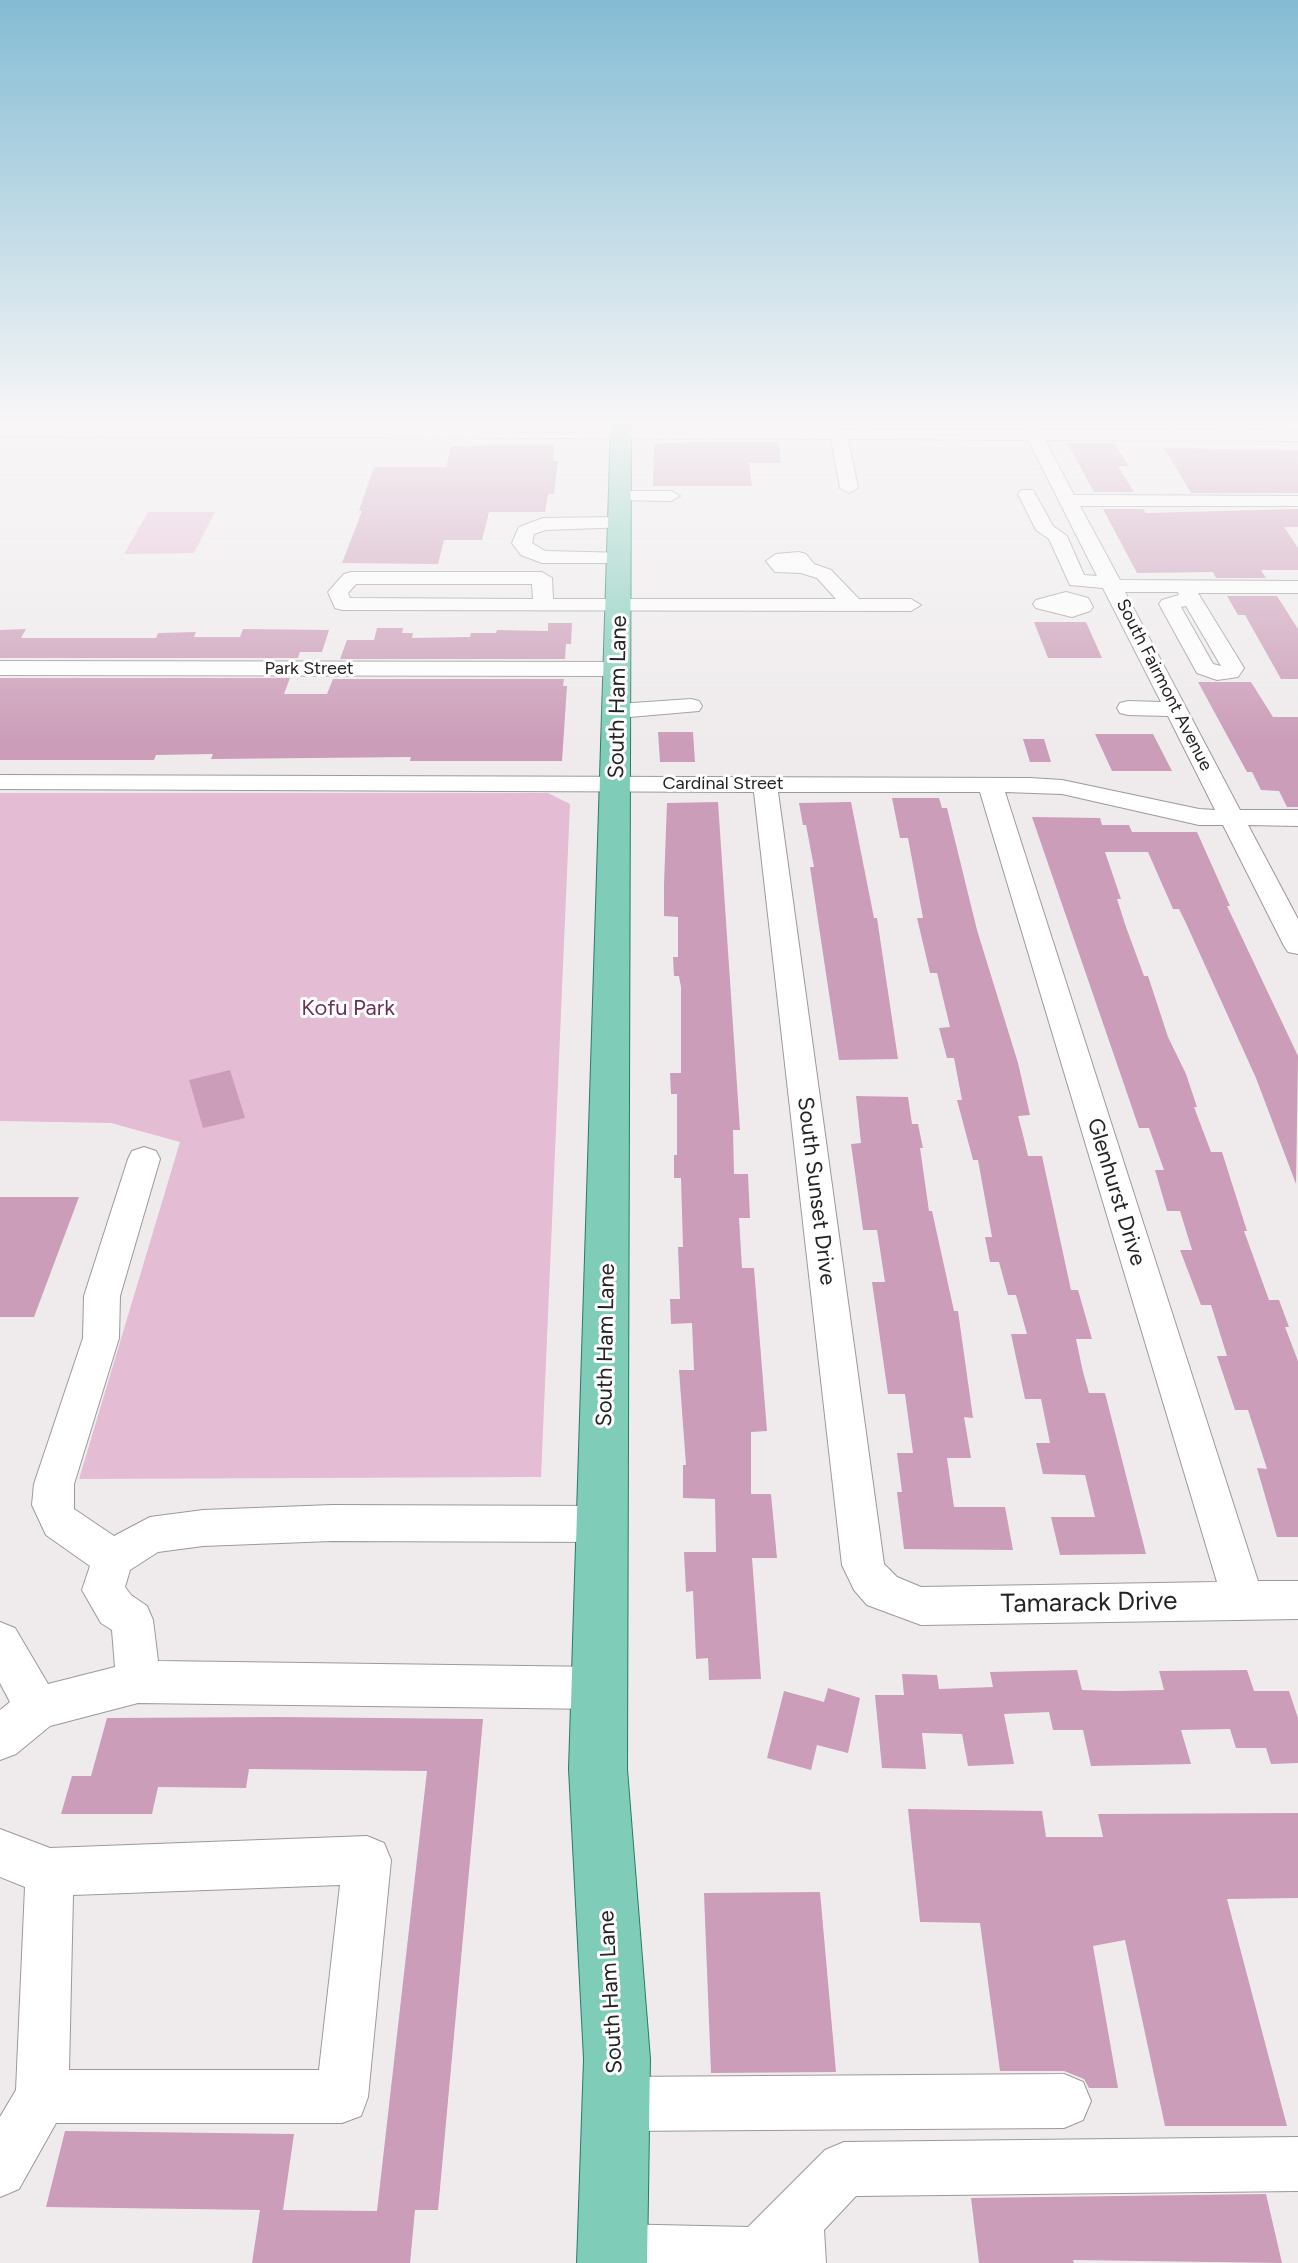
<!DOCTYPE html>
<style>
body{margin:0}
canvas{display:block;background:#efebed}
</style>
<canvas width="1298" height="2263"></canvas>
<script>
const context = document.querySelector('canvas').getContext('2d');
context.lineJoin = 'round';
function paint(path, color) { context.fillStyle = color; context.fill(path, 'evenodd'); }
const shape = rows => new Path2D(rows.map(r => 'M' + r).join(''));
function trace(path, color, width, dash) { context.strokeStyle = color; context.lineWidth = width; context.lineCap = dash ? 'butt' : 'round'; context.setLineDash(dash || []); context.stroke(path); }
function write(font, color, halo, rows, align = 'center') {
  context.font = font + ' Figtree,sans-serif'; context.lineWidth = 6; context.setLineDash([]); context.textBaseline = 'middle'; context.strokeStyle = halo; context.fillStyle = color; for (const [text, x, y, turn = 0] of rows) {
    context.save(); context.translate(x, y); context.rotate((+turn || 0) * Math.PI / 180); context.textAlign = isNaN(turn) ? turn : align; if (halo) context.strokeText(text, 0, 0); context.fillText(text, 0, 0); context.restore();
  }
}
paint(shape([
 [148,512,215,512,194,553,124,554],
 [0,793,548,793,570,804,541,1477,79,1479,180,1142,111,1123,0,1121]
]), '#e4bdd4');
paint(shape([
 [692,442,779,442,781,463,749,463,752,486,653,486,654,444],
 [1067,443,1114,443,1129,466,1118,466,1134,492,1094,492],
 [554,445,553,461,558,461,554,494,548,494,545,512,489,512,482,540,444,540,438,564,342,563,362,511,359,511,374,467,446,467,451,446],
 [1164,448,1298,450,1298,493,1191,493],
 [1103,509,1143,509,1146,513,1298,509,1298,527,1284,527,1298,548,1298,570,1261,570,1266,578,1216,578,1213,572,1137,573],
 [1227,596,1277,596,1298,629,1298,679,1281,679,1245,615,1238,615],
 [1034,622,1086,622,1102,658,1048,658],
 [548,623,572,623,571,644,566,644,565,659,340,659,347,640,374,640,377,628,403,628,402,633,413,633,412,638,470,637,471,633,496,633,497,630,548,631],
 [26,629,21,638,156,638,158,633,196,632,194,637,240,637,243,629,329,630,322,652,300,652,298,658,0,658,0,630],
 [0,678,290,678,284,694,327,694,333,679,564,679,563,686,567,686,562,761,410,761,411,757,211,759,213,754,156,755,154,760,0,760],
 [1198,682,1251,682,1273,717,1298,717,1298,807,1287,807,1279,791,1261,790,1252,772,1247,772],
 [658,732,693,732,695,762,660,762],
 [1095,734,1153,734,1172,771,1112,771],
 [1023,739,1044,739,1051,762,1030,762],
 [892,798,939,798,942,808,947,808,977,930,1018,1063,1030,1115,1018,1116,1024,1139,1028,1156,1042,1156,1071,1290,1078,1290,1092,1339,1076,1339,1083,1372,1089,1393,1105,1393,1146,1554,1060,1555,1051,1517,1095,1517,1085,1475,1043,1474,1036,1443,1050,1443,1041,1399,1025,1399,1011,1334,1027,1334,1016,1295,1008,1295,999,1262,990,1262,985,1237,992,1237,978,1160,973,1160,957,1100,962,1100,954,1058,947,1058,939,1028,950,1027,937,973,930,973,917,918,923,918,908,838,900,838],
 [718,802,740,1130,733,1130,734,1174,748,1174,750,1218,739,1218,742,1268,754,1268,767,1431,751,1432,751,1494,771,1494,777,1558,752,1558,761,1679,709,1680,708,1658,696,1659,693,1591,686,1592,684,1552,716,1552,715,1499,683,1498,683,1465,686,1465,679,1370,694,1370,692,1323,671,1324,670,1299,680,1299,678,1247,683,1247,681,1178,674,1178,674,1155,677,1155,677,1094,671,1094,670,1073,681,1073,681,987,679,976,674,976,673,957,678,957,678,917,664,916,664,884,667,803],
 [851,802,874,918,877,918,898,1059,839,1060,810,867,814,867,806,825,803,825,799,803],
 [1032,817,1100,818,1102,825,1129,825,1132,832,1197,832,1230,906,1227,906,1298,1056,1296,1184,1256,1078,1185,921,1179,909,1173,909,1148,852,1105,852,1121,899,1117,899,1126,927,1144,976,1148,976,1168,1037,1186,1074,1197,1107,1194,1107,1211,1152,1222,1152,1247,1231,1244,1231,1269,1300,1279,1300,1289,1327,1285,1327,1298,1361,1298,1537,1277,1537,1257,1468,1267,1469,1248,1410,1235,1410,1217,1356,1227,1356,1211,1305,1201,1305,1180,1250,1192,1250,1180,1211,1167,1211,1155,1170,1164,1170,1149,1128,1139,1128],
 [230,1070,245,1118,203,1128,189,1080],
 [856,1096,908,1097,912,1124,918,1124,923,1148,920,1148,929,1211,932,1211,954,1311,958,1311,973,1418,964,1417,971,1458,947,1458,954,1507,1005,1507,1013,1550,904,1549,897,1492,902,1492,897,1453,913,1453,905,1394,888,1394,872,1282,885,1282,877,1230,863,1230,851,1144,861,1143],
 [0,1197,79,1197,34,1317,0,1317],
 [1077,1670,1082,1690,1117,1691,1164,1690,1159,1671,1247,1670,1254,1691,1289,1691,1298,1718,1298,1763,1271,1764,1266,1748,1236,1748,1230,1729,1181,1730,1191,1764,1091,1766,1083,1730,1053,1730,1049,1712,1004,1714,1014,1764,968,1766,962,1734,922,1733,926,1769,882,1768,875,1695,904,1695,902,1674,937,1675,939,1689,993,1687,990,1672],
 [828,1688,860,1698,848,1753,817,1745,811,1770,767,1758,784,1691,824,1702],
 [278,1717,483,1719,438,2210,415,2210,410,2263,252,2263,260,2210,46,2207,65,2131,294,2134,283,2210,377,2211,427,1771,249,1769,246,1788,158,1787,152,1814,61,1814,72,1776,91,1776,107,1718],
 [908,1809,1042,1811,1046,1837,1103,1837,1098,1814,1298,1813,1298,1898,1227,1899,1287,2126,1165,2126,1125,1940,1093,1946,1118,2088,1089,2088,1084,2079,1064,2071,1000,2071,980,1923,920,1922],
 [820,1892,836,2072,711,2073,704,1893],
 [1266,2194,1282,2263,1073,2260,1074,2263,979,2263,971,2198]
]), '#cb9db8');
const minor = shape([
 [1021,425,1038,425,1040,430,1298,431,1298,441,1045,440,1074,495,1298,496,1298,506,1080,506,1120,580,1298,581,1298,593,1198,593,1244,668,1238,677,1217,680,1197,673,1159,604,1162,600,1179,595,1178,592,1125,592,1240,810,1298,810,1298,826,1248,825,1298,919,1298,954,1288,952,1284,946,1223,825,1199,825,1062,794,1005,792,1258,1581,1298,1581,1298,1619,921,1625,867,1605,854,1590,842,1565,754,792,0,789,0,775,1030,778,1062,780,1199,809,1215,810,1168,716,1128,715,1120,713,1117,708,1120,703,1128,701,1161,702,1103,588,1070,585,1049,539,1036,530,1018,494,1021,490,1033,490,1053,526,1067,536,1084,575,1097,576,1028,440,848,439,858,488,849,493,840,488,831,439,0,436,0,426,1023,430,1021,425],
 [1186,606,1221,666,1213,664,1181,607,1186,606],
 [778,792,980,792,1217,1582,921,1587,897,1577,884,1564,778,792],
 [620,491,671,491,680,496,671,501,614,500,611,496,614,492,620,491],
 [620,517,629,523,627,527,546,530,534,534,532,543,545,551,627,553,630,557,620,563,542,563,521,555,512,543,519,527,543,518,620,517],
 [799,552,806,554,814,564,831,570,859,599,911,599,921,605,911,611,342,610,335,608,328,592,344,574,351,572,542,572,552,578,553,599,836,599,817,578,801,573,775,572,766,561,776,554,799,552],
 [356,584,532,584,533,599,350,598,348,593,356,584],
 [1066,592,1088,598,1093,607,1090,611,1072,617,1036,608,1033,604,1036,600,1066,592],
 [0,661,618,662,629,669,618,676,0,675,0,661],
 [691,699,699,701,702,706,699,711,618,718,610,716,607,711,610,706,618,704,691,699],
 [144,1147,156,1151,160,1159,120,1296,119,1338,74,1484,74,1509,114,1536,150,1517,203,1510,332,1505,603,1506,617,1511,623,1524,617,1537,603,1542,332,1541,203,1546,158,1552,130,1570,125,1587,131,1595,147,1606,153,1620,158,1661,600,1667,616,1673,622,1688,616,1703,600,1709,138,1703,50,1726,16,1754,0,1760,0,1710,10,1702,0,1683,0,1622,15,1628,48,1684,115,1667,112,1630,101,1623,82,1590,90,1566,46,1535,32,1505,34,1484,83,1338,84,1296,128,1159,132,1151,144,1147],
 [0,1829,50,1848,367,1836,384,1843,391,1860,368,2097,361,2116,342,2123,56,2123,19,2189,0,2197,0,2117,16,2090,25,1887,0,1877,0,1829],
 [340,1885,319,2070,69,2070,73,1895,340,1885],
 [1064,2074,1083,2082,1091,2101,1083,2120,1064,2128,616,2131,597,2123,589,2104,597,2085,616,2077,1064,2074],
 [1298,2137,1298,2191,856,2196,824,2230,826,2263,588,2263,584,2252,592,2232,612,2224,748,2227,825,2150,844,2142,1298,2137]
]);
const major = shape([
 [611,425,631,425,627,1769,650,2059,647,2263,577,2263,584,2059,569,1769,611,425]
]);
trace(minor, '#9d999b', 2);
trace(major, '#287b67', 2);
paint(minor, '#fff');
paint(major, '#7fccb9');
const sky = context.createLinearGradient(0, 0, 0, 742);
sky.addColorStop(0, '#84bcd4');
sky.addColorStop(0.57, '#f8f6f7');
sky.addColorStop(1, '#f8f6f700');
context.fillStyle = sky;
context.fillRect(0, 0, 1298, 742);
write('18px', '#252324', '#fff', [
 ["Park Street",309,669],
 ["South Fairmont Avenue",1164,685,63],
 ["Cardinal Street",723,784]
]);
write('22px', '#252324', '#fff', [
 ["South Ham Lane",618,697,-89],
 ["South Sunset Drive",816,1191,83],
 ["Glenhurst Drive",1116,1192,73],
 ["South Ham Lane",606,1345,-89],
 ["South Ham Lane",611,1992,-93]
]);
write('22px', '#6a3056', '#fff', [
 ["Kofu Park",348,1009]
]);
write('26px', '#252324', '#fff', [
 ["Tamarack Drive",1089,1603,-1]
]);
</script>
